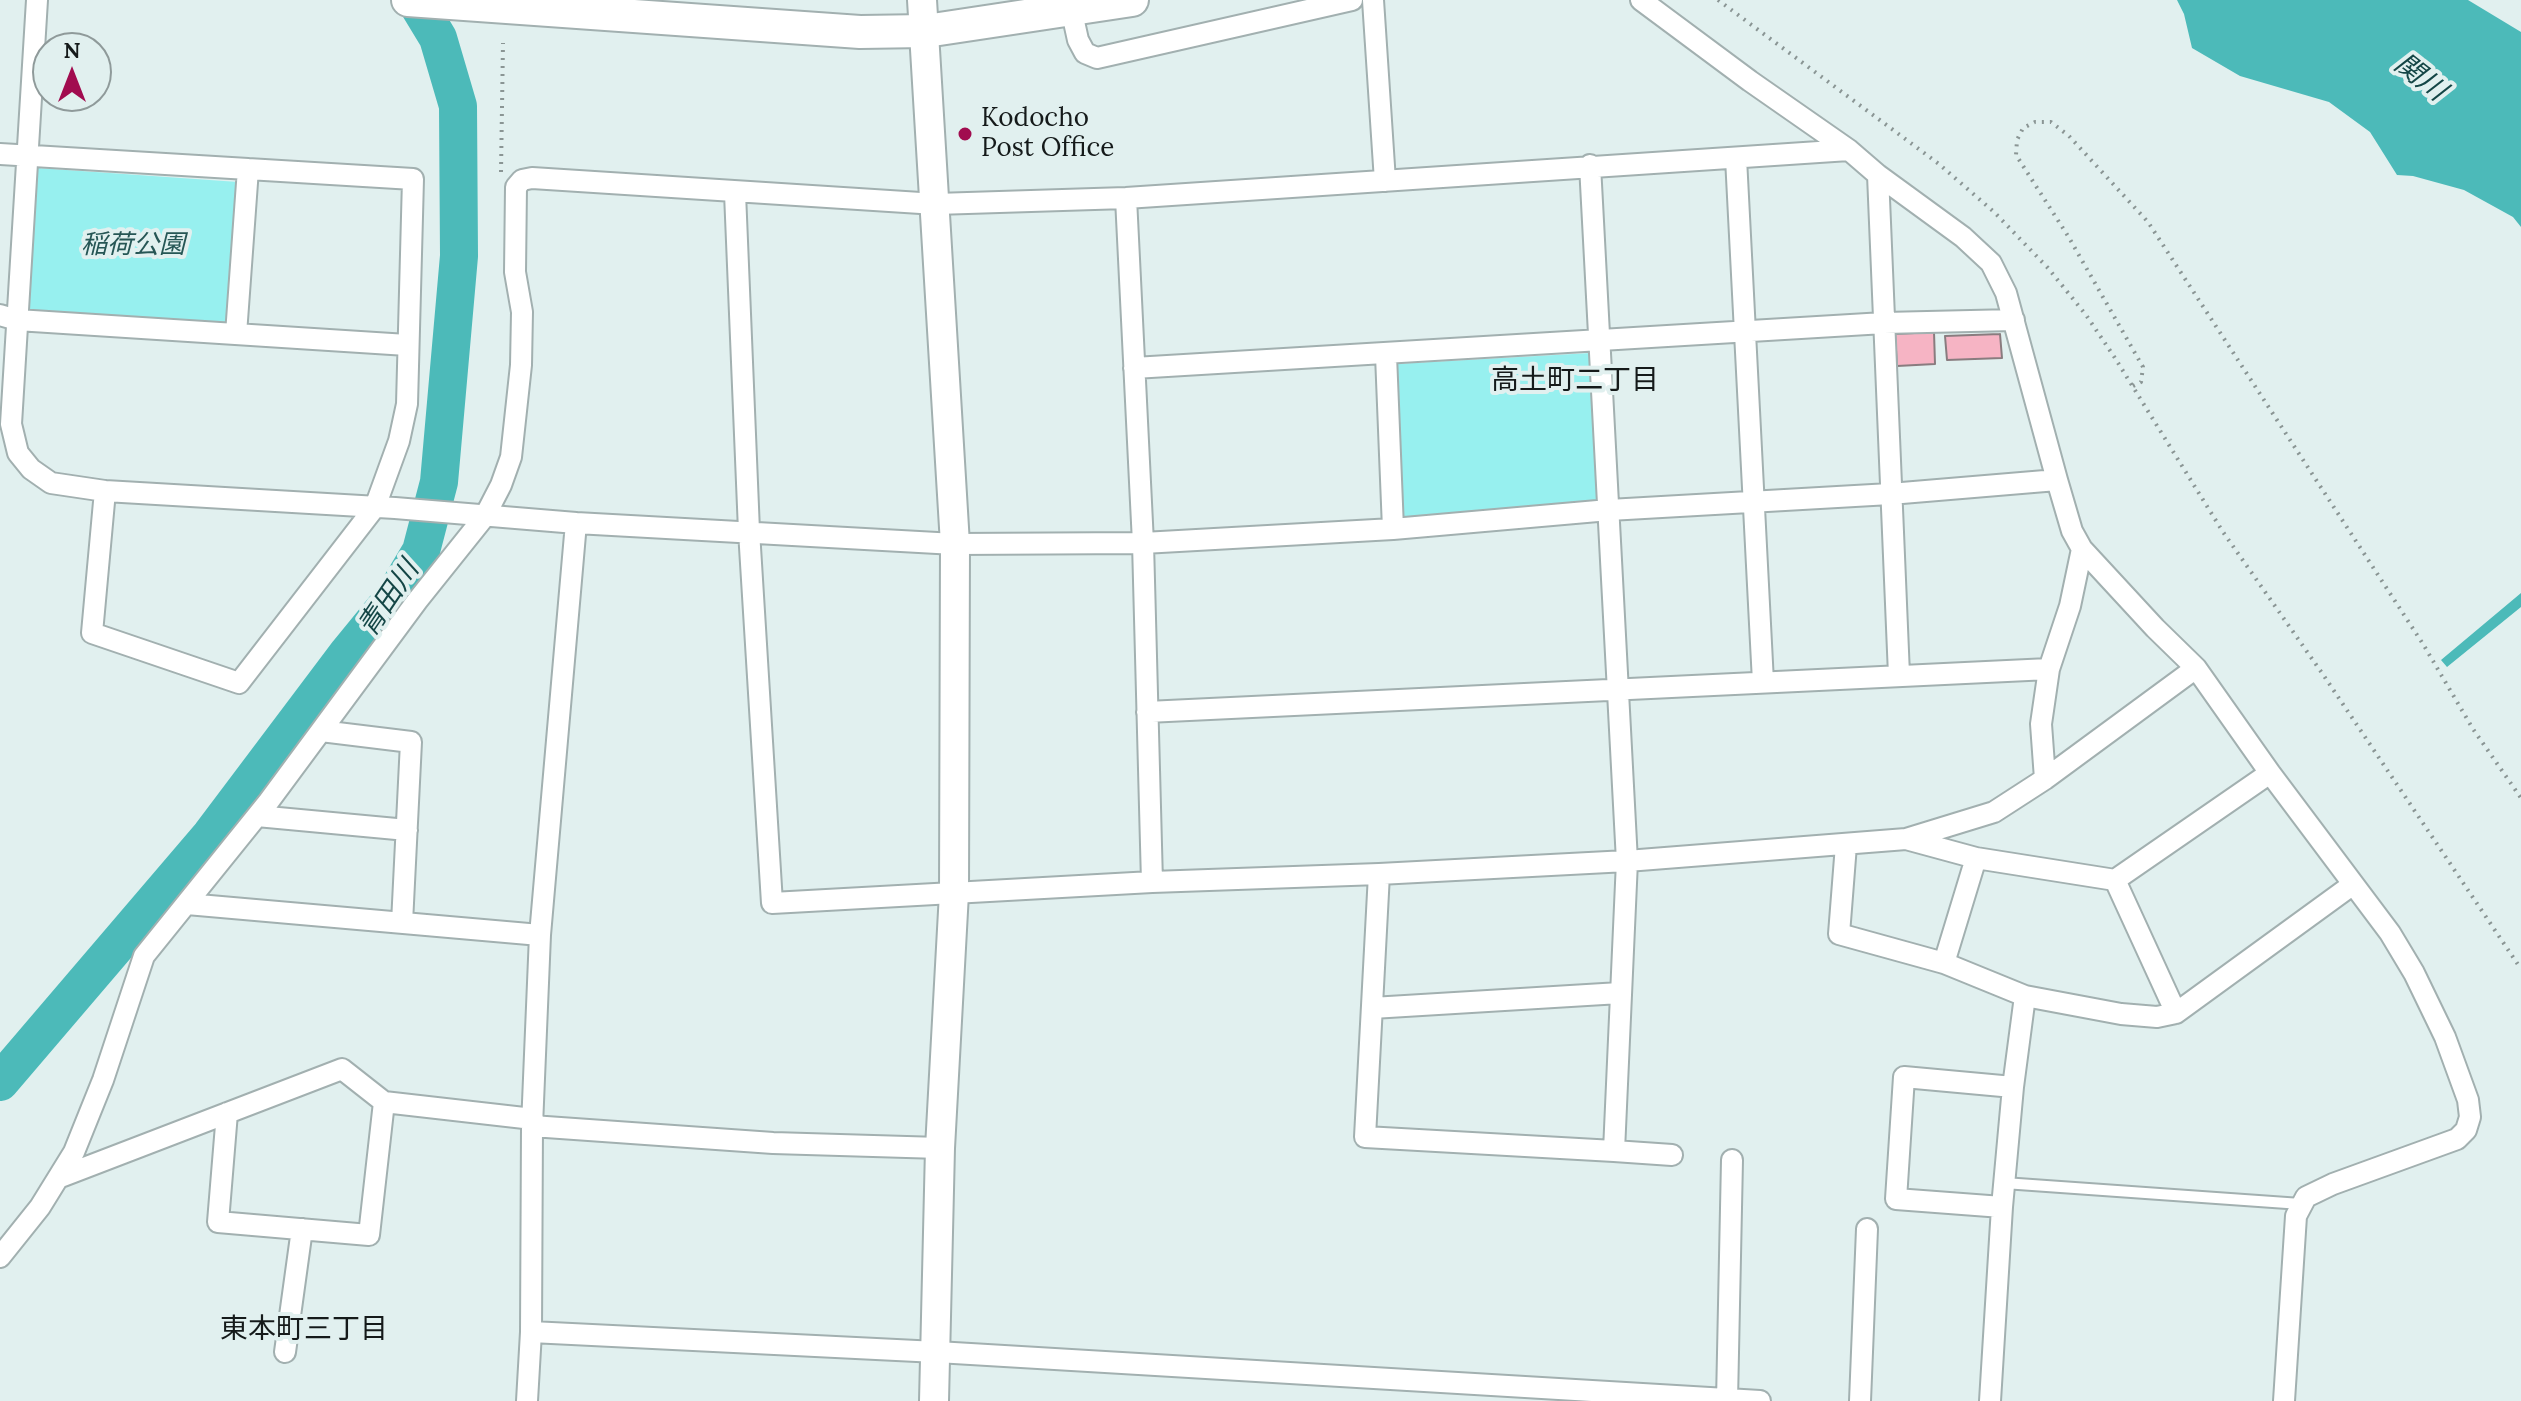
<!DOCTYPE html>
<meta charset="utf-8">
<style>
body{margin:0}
#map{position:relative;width:2521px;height:1401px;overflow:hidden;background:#e1f0ef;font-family:Lora,serif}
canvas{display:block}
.north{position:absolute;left:32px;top:32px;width:80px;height:80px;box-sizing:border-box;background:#e1f0ef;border:2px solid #8f9a9a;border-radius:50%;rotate:0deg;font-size:22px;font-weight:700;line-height:32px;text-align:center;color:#151a1a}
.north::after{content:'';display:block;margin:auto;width:28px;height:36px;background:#a10c4f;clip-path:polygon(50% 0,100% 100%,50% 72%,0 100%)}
</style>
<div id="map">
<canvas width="2521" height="1401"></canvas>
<div class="north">N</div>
</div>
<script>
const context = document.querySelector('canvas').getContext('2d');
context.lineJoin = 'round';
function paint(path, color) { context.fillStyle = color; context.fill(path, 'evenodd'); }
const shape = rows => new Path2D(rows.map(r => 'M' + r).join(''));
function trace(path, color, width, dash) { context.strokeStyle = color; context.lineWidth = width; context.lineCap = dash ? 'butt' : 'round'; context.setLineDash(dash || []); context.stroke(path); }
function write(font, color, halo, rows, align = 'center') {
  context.font = font + ' Lora,"Noto Sans JP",serif'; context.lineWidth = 8; context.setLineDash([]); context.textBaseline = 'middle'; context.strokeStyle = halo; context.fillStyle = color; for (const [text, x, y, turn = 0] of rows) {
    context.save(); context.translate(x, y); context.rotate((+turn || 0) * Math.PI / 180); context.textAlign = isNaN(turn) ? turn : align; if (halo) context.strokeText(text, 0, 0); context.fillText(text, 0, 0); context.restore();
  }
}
paint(shape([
 [38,168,238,182,228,325,28,310],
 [1591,353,1601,510,1403,519,1395,364]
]), '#97f0ef');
paint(shape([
 [2177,0,2468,0,2521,32,2521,227,2513,217,2464,190,2413,176,2397,175,2370,132,2329,102,2240,76,2192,48,2184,14],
 [2521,593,2521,607,2447,667,2441,660]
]), '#4cbab9');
trace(shape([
 [0,1082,211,835,348,653,393,598,421,551,439,482,459,256,458,106,438,38,415,0]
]), '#4cbab9', 38);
const building = shape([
 [1934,332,1935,364,1897,366,1895,334,1934,332],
 [2000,334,2002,358,1947,360,1945,336,2000,334]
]);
paint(building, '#f6b4c4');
trace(building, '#897c7f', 2);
const lane = shape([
 [2004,1183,2301,1204]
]);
const street = shape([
 [37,0,11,424,18,453,31,469,51,483,105,491,395,508,576,523,955,544,1143,543,1393,529,1609,510,1890,494,2057,480],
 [1373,0,1385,181],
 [1641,0,1750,81,1849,150,1878,175,1963,237,1991,263,2006,293,2057,480,2072,531,2082,549,2155,628,2196,668,2270,773,2390,933,2414,973,2445,1037,2468,1100,2470,1117,2466,1130,2457,1139,2333,1184,2306,1197,2296,1216,2284,1401],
 [1071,8,1078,40,1085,53,1097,58,1352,0],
 [0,154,413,179,407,404,399,441,375,507,239,683,92,633,105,491],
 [1736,158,1763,682],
 [1878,175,1899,675],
 [735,193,749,531,772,903,1152,882,1379,874,1627,861,1906,839,1994,812,2045,779,2041,724,2049,669,2070,606,2082,549],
 [1126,198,1143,543,1152,882],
 [0,315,17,320,407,345],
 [236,334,248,169],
 [1386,355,1393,529],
 [1134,368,1884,323,2014,320],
 [1147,712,2049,669],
 [321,731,411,742,402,923],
 [2045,779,2196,668],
 [257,816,407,830],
 [1906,839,1976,858,2115,880,2270,773],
 [1846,845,1839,934,1944,963,2025,996,2013,1087,2002,1207,1990,1401],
 [1379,874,1365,1137,1614,1151,1627,861,1590,165],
 [2115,880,2176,1013,2352,885],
 [187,904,540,935],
 [1944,963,1976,858],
 [2025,996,2121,1014,2157,1017,2176,1013],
 [1372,1008,1620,993],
 [227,1113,218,1222,369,1235,384,1102],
 [532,1126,773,1143,940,1148],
 [1614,1151,1672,1155],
 [58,1178,342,1069,384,1102,533,1119],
 [2002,1207,1896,1199,1904,1077,2013,1087],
 [0,1257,40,1207,74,1152,103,1080,144,956,269,801,417,601,485,516,501,485,511,457,521,365,522,312,515,272,516,187,522,180,532,178,936,204,1126,198,1849,150],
 [531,1332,937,1352,1760,1401],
 [285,1352,302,1229],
 [527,1401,531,1332,532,1126,540,935,576,523],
 [1727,1401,1732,1160],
 [1860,1401,1867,1229]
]);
const secondary = shape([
 [922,0,955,544,954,893,940,1148,934,1401]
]);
const primary = shape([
 [408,0,860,32,926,31,1132,0]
]);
trace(lane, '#a2b0b0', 14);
trace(street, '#a2b0b0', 24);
trace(secondary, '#a2b0b0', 32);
trace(primary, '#a2b0b0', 36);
trace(shape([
 [1718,0,1939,164,1994,212,2048,268,2086,315,2115,358,2223,532,2322,673,2521,969],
 [501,172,503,43],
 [2133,386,2141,382,2143,367,2068,236,2016,155,2017,140,2023,128,2035,122,2051,122,2069,136,2148,222,2423,644,2473,729,2521,798]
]), '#8a9594', 4, [2, 6]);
trace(lane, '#fff', 10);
trace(street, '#fff', 20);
trace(secondary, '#fff', 28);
trace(primary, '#fff', 32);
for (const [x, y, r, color] of [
 [965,134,8,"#a10c4f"]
]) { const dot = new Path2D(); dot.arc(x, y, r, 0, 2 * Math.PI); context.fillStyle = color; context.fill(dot); trace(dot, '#e1f0ef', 3); }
write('26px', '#151a1a', '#e1f0ef', [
 ["Kodocho",981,119],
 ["Post Office",981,149]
], 'left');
write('italic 26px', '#265655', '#e1f0ef', [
 ["稲荷公園",133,246]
]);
write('italic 28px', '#144646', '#e1f0ef', [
 ["関川",2420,78,38],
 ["青田川",389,599,-56]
]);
write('28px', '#151a1a', '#e1f0ef', [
 ["高土町二丁目",1575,381],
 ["東本町三丁目",304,1330]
]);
</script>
